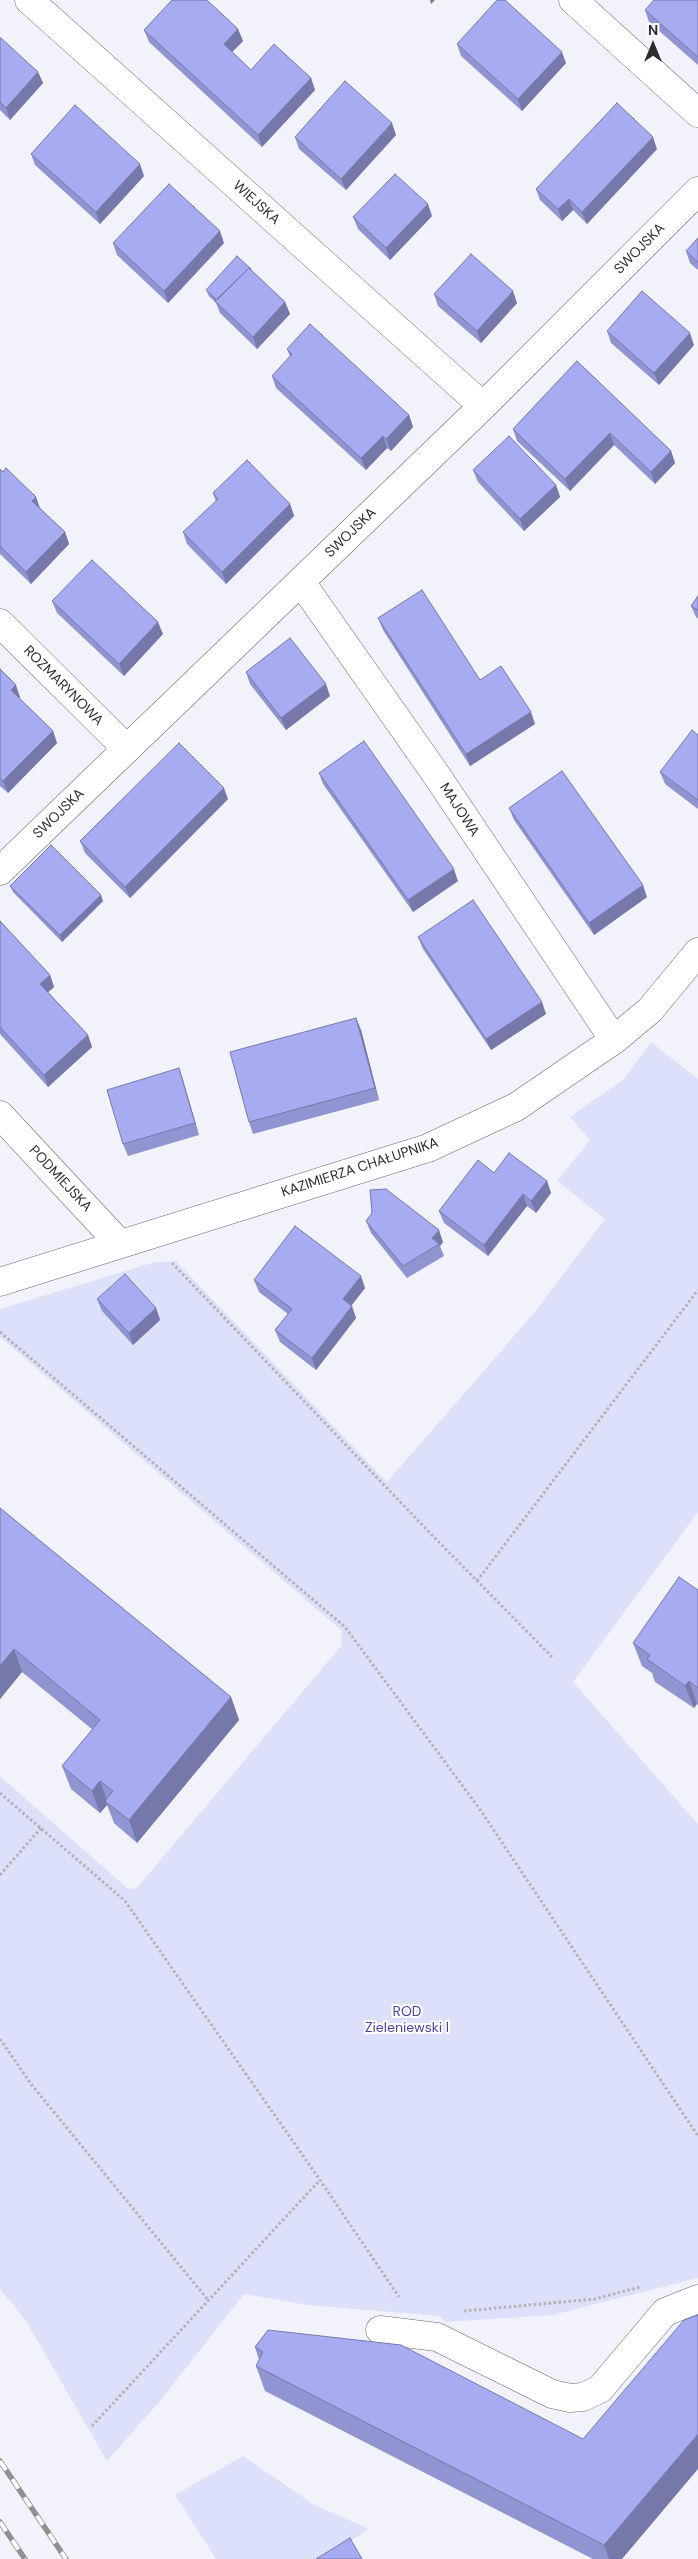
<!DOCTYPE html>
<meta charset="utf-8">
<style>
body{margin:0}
#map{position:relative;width:698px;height:2559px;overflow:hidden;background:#f2f3fa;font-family:"DM Sans",sans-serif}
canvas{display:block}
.north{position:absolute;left:628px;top:20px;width:50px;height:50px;-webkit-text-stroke:4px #fff;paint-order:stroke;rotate:0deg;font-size:14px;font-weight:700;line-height:20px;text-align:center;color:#2d2d30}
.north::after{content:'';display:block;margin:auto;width:18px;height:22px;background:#2d2d30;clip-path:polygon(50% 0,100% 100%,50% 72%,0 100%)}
</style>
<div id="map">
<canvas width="698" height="2559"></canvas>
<div class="north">N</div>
</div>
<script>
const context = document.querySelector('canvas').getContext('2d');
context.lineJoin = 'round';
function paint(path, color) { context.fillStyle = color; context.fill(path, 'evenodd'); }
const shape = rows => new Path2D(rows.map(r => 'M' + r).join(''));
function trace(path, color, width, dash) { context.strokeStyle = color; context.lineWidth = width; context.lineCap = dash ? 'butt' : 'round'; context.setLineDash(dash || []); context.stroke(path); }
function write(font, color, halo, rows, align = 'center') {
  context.font = font + ' "DM Sans",sans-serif'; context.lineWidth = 4; context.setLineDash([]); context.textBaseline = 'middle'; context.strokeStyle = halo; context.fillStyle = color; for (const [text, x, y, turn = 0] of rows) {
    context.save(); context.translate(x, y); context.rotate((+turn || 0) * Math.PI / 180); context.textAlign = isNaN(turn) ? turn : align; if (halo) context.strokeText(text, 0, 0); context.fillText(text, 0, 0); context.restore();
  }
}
paint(shape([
 [651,1042,698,1079,698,1512,573,1682,698,1824,698,2278,553,2315,446,2322,439,2316,307,2305,244,2294,161,2400,107,2461,26,2321,0,2289,0,1776,127,1888,136,1889,341,1646,342,1631,0,1337,0,1309,155,1262,176,1261,387,1482,534,1313,605,1219,557,1181,590,1140,570,1117,624,1079],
 [243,2456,313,2504,369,2529,324,2559,216,2559,175,2495]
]), '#dde0f9');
const minor = shape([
 [29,0,483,406],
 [573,0,698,113],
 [301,582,435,773,614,1040],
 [0,623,127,749],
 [0,871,483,406,698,191],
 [0,1115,120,1244],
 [0,1282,428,1148,516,1107,614,1040,650,1010,698,952],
 [380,2330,437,2337,552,2394,570,2398,583,2397,600,2389,665,2312,698,2299]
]);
trace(minor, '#696970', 29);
trace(shape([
 [172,1263,428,1531,553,1658],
 [0,1332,345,1627,479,1808,698,2136],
 [477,1581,698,1290],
 [0,1793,125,1901,320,2180,399,2297],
 [0,1875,41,1828],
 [0,2039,31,2084,208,2300],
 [464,2311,595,2299,640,2287],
 [92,2426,320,2180]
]), '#b2b3b8', 3, [2.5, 2.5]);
trace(minor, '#fff', 28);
const rail = shape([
 [0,2461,66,2559],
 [0,2522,25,2559]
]);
trace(rail, '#909095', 5.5);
trace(rail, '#fff', 4, [11]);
paint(shape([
 [698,0,698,65,649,22,645,10],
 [238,29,243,41,232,52,251,70,311,78,315,90,262,147,149,42,144,30],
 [0,38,38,72,43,83,10,120,0,110],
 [457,44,566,63,522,111,461,56],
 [396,135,346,190,299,149,295,137],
 [657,149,587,224,573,210,562,221,540,200,536,189],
 [31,154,144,176,100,224,35,165],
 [432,216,390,260,358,229,353,217],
 [698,238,698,270,690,263,686,251],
 [113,243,224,243,168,303,117,255],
 [252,271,285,302,290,314,257,349,220,313,216,303,209,296,206,290],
 [434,294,517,303,481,343,438,306],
 [607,331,694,345,659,385,611,343],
 [287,349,409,415,413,427,391,451,387,448,366,470,276,388,272,376,290,357],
 [577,361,671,451,675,463,655,484,614,445,570,491,517,441,513,429],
 [0,469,36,497,40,508,65,532,69,544,31,584,0,554],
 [473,470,556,485,560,497,524,531,478,482],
 [213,493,290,504,294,516,226,584,187,544,183,532,216,502],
 [698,596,698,619,696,617,691,606],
 [52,601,163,634,124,676,57,613],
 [378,618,480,680,535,724,470,766,383,630],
 [0,669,20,697,19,698,53,731,57,743,8,793,0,786],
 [246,672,330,696,286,730,250,684],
 [698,735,698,809,665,784,660,772],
 [319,773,458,881,413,912,323,784],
 [228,799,130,898,85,853,80,841],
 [509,808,647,897,594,935,514,820],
 [10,886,103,901,62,942,13,892],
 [0,921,50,975,54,987,48,992,88,1035,92,1047,48,1087,0,1034],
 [418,937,546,1014,491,1050,423,949],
 [356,1018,361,1030,379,1100,253,1134,249,1122],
 [179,1068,199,1135,128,1156,123,1144],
 [494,1173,547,1181,551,1193,536,1213,527,1206,488,1256,444,1223,439,1211],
 [366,1221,443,1242,440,1246,444,1256,407,1278,371,1233],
 [254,1280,365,1288,351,1306,356,1318,316,1370,280,1342,275,1330,288,1314,259,1292],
 [97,1299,156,1308,160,1320,133,1345,102,1311],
 [0,1508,231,1697,239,1720,137,1843,114,1823,107,1805,100,1813,71,1789,62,1766,93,1730,22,1672,0,1699],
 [698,1590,698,1705,697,1704,694,1708,655,1682,652,1673,642,1666,633,1643],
 [401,2345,622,2559,593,2559,265,2391,256,2366,259,2360,255,2347]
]), '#9094d0');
paint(shape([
 [430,0,435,0,431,4],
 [238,29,243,41,228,56,224,44],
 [562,52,566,63,522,111,518,99],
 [38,72,43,83,10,120,6,108],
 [311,78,315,90,262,147,258,135],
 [392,123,396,135,346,190,341,179],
 [653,137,657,149,587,224,582,212],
 [140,164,144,176,100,224,96,212],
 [569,199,573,210,562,221,558,209],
 [428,204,432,216,390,260,386,248],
 [220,231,224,243,168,303,164,291],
 [513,291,517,303,481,343,477,331],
 [285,302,290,314,257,349,253,337],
 [690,333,694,345,659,385,654,373],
 [409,415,413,427,391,451,386,439],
 [610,433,614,445,570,491,565,479],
 [383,436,387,448,366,470,361,458],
 [671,451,675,463,655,484,651,472],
 [556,485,560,497,524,531,520,519],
 [36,497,40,509,32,501],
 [290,504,294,516,226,584,222,572],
 [65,532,69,544,31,584,26,572],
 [158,622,163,634,124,676,119,664],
 [326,684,330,696,286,730,281,718],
 [16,685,20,697,15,702,11,690],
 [531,712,535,724,470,766,466,754],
 [53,731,57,743,8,793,3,781],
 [224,788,228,799,130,898,125,887],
 [454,869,458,881,413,912,408,900],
 [643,885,647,897,594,935,589,923],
 [101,895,103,901,62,942,60,935],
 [50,975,54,987,45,995,40,984],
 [542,1002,546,1014,491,1050,486,1039],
 [356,1018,361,1030,379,1100,375,1088],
 [88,1035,92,1047,48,1087,44,1075],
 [179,1068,183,1080,199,1135,195,1123],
 [547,1181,551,1193,536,1213,531,1201],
 [523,1194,527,1206,488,1256,484,1245],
 [439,1230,443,1242,440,1246,439,1244,432,1238],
 [361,1276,365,1288,347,1311,343,1299],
 [352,1306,356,1318,316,1370,312,1358],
 [156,1308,160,1320,133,1345,129,1333],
 [14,1649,22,1672,0,1699,0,1666],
 [689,1681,697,1704,694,1708,685,1686],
 [231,1697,239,1720,137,1843,129,1820],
 [100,1781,108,1803,105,1801,107,1805,100,1813,92,1791],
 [698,2434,698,2469,622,2559,609,2559,604,2545]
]), '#7578a9');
const building = shape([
 [172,0,207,0,238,29,224,44,251,70,274,44,311,78,258,135,144,30,172,0],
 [497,0,505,0,562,52,518,99,457,44,497,0],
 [654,0,698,0,698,57,645,10,654,0],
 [0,38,1,38,38,72,6,108,0,102,0,38],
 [345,81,392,123,341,179,295,137,345,81],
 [617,103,653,137,582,212,569,199,558,209,536,189,617,103],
 [75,105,140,164,96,212,31,154,75,105],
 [395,174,428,204,386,248,353,217,395,174],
 [169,184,220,231,164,291,113,243,169,184],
 [698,238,698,262,686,251,698,238],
 [471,254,513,291,477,331,434,294,471,254],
 [237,256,251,269,251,270,249,268,217,300,206,290,237,256],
 [249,268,285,302,253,337,215,301,249,268],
 [642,291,690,333,654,373,607,331,642,291],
 [310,324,409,415,386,439,383,436,361,458,272,376,292,354,287,349,310,324],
 [577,361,671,451,651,472,610,433,565,479,513,429,577,361],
 [509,436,556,485,520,519,473,470,509,436],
 [247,460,290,504,222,572,183,532,218,499,213,493,247,460],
 [6,468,36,497,32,501,65,532,26,572,0,546,0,469,3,472,6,468],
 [92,560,158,622,119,664,52,601,92,560],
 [422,590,480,680,501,666,531,712,466,754,378,618,422,590],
 [698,596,698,610,691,606,698,596],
 [290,638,326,684,281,718,246,672,290,638],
 [0,669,16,685,11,690,53,731,3,781,0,778,0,669],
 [692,730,698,735,698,800,660,772,692,730],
 [364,741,454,869,408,900,319,773,364,741],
 [179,743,224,788,125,887,80,841,179,743],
 [562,771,643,885,589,923,509,808,562,771],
 [51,845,101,895,60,935,10,886,51,845],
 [473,900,542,1002,486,1039,418,937,473,900],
 [0,921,50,975,40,984,88,1035,44,1075,0,1027,0,921],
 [356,1018,375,1088,249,1122,230,1052,356,1018],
 [179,1068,195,1123,123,1144,107,1090,179,1068],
 [509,1153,547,1181,531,1201,523,1194,484,1245,439,1211,478,1160,494,1173,509,1153],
 [386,1189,439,1230,432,1238,439,1244,403,1266,366,1221,372,1213,370,1190,386,1189],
 [295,1226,361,1276,343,1299,352,1306,312,1358,275,1330,292,1309,254,1280,295,1226],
 [125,1274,156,1308,129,1333,97,1299,125,1274],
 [0,1508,231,1697,129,1820,105,1801,113,1791,100,1781,92,1791,62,1766,100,1720,14,1649,0,1666,0,1508],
 [679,1577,698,1590,698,1688,689,1681,685,1686,647,1659,650,1655,633,1643,679,1577],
 [698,2315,698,2434,604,2545,256,2366,263,2352,255,2347,268,2330,401,2345,583,2439,684,2320,698,2315],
 [350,2538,362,2559,316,2559,350,2538]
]);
paint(building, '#a7acf2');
trace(building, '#7578a9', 1);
write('14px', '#2d2d30', '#fff', [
 ["WIEJSKA",256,203,42],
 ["SWOJSKA",640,249,-45],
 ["SWOJSKA",351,533,-44],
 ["ROZMARYNOWA",63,686,45],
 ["MAJOWA",459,810,57],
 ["SWOJSKA",59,814,-44],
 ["KAZIMIERZA CHAŁUPNIKA",360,1168,-18],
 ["PODMIEJSKA",60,1179,47]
]);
write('14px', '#4843a6', '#fff', [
 ["ROD",407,2012],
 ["Zieleniewski I",407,2028]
]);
</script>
